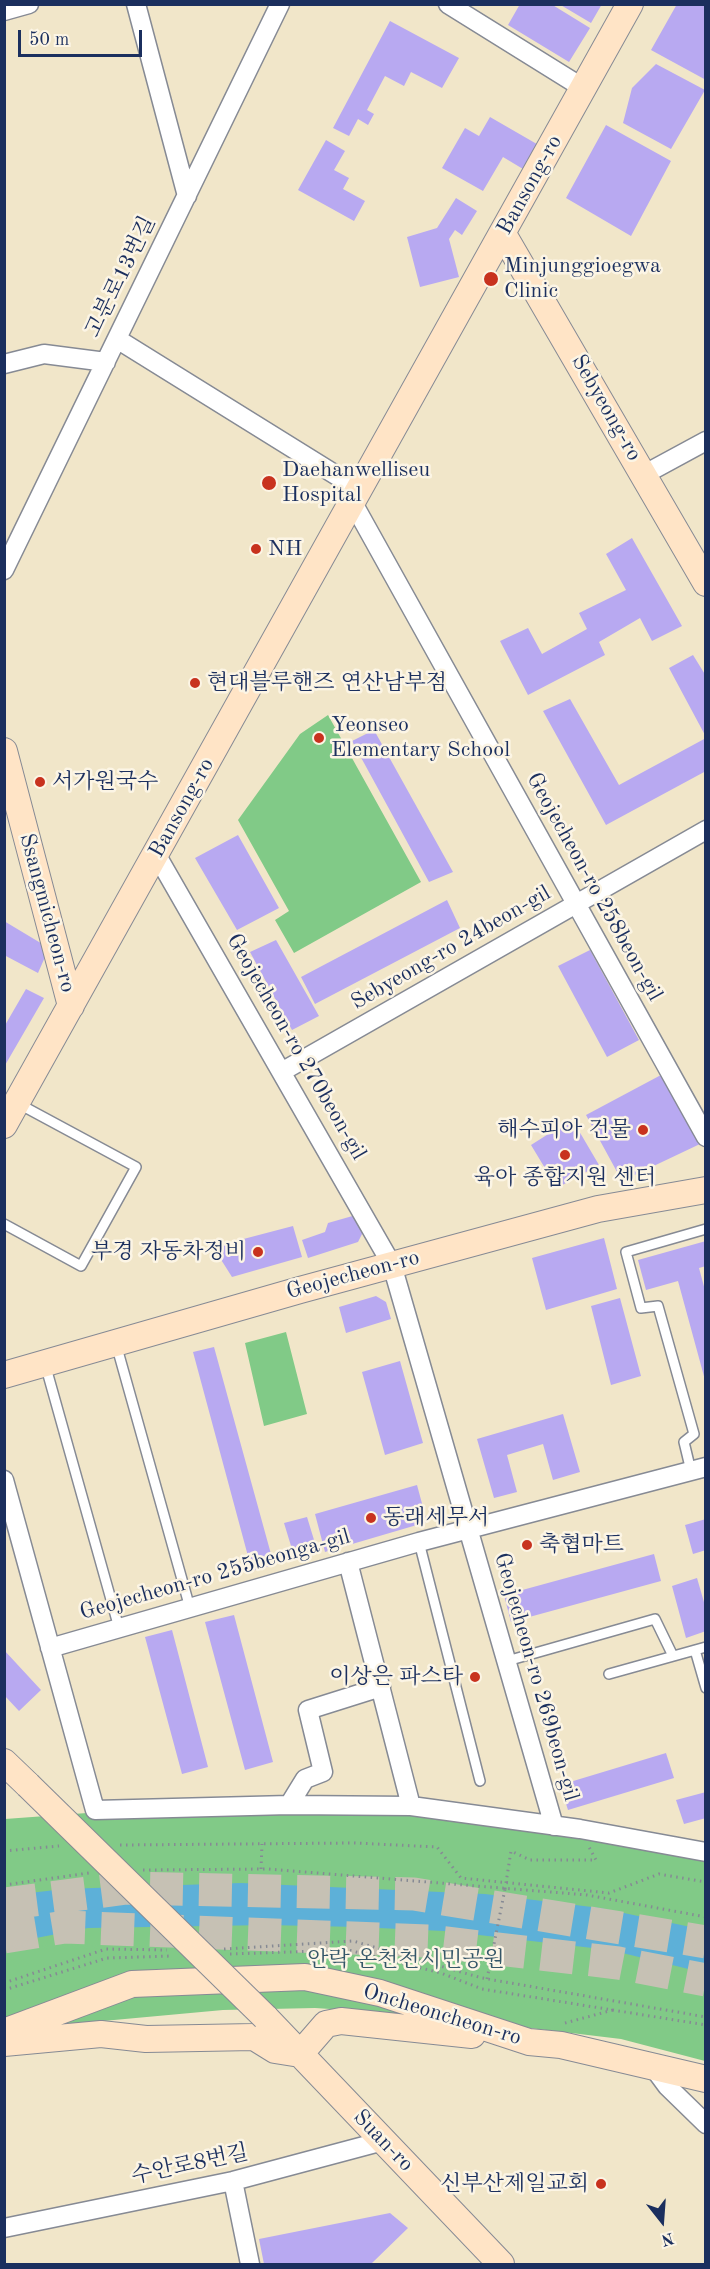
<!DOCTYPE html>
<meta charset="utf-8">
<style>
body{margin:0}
#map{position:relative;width:710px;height:2269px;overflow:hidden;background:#f1e6c9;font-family:"Old Standard TT",serif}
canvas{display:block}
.frame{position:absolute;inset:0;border:6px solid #1b2f5e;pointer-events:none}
.north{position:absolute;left:632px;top:2191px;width:60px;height:60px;-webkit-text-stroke:4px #fcf5e5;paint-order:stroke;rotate:163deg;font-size:16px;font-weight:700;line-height:24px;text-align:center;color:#1b2f5e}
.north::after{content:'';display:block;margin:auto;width:21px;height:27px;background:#1b2f5e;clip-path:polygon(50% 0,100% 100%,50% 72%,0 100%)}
.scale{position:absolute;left:18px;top:30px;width:124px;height:27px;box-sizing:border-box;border:3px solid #1b2f5e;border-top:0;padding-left:8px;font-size:18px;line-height:21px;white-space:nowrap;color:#1b2f5e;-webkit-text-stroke:4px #fcf5e5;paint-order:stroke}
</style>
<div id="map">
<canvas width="710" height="2269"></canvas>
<div class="frame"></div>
<div class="north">N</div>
<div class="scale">50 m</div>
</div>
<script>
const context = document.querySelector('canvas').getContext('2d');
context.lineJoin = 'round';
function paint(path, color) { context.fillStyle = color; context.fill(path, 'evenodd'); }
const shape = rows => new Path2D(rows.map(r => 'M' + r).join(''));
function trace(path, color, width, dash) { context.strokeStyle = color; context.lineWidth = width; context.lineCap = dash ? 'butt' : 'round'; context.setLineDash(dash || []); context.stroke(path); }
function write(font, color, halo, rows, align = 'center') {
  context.font = font + ' "Old Standard TT","Noto Serif KR",serif'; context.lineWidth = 5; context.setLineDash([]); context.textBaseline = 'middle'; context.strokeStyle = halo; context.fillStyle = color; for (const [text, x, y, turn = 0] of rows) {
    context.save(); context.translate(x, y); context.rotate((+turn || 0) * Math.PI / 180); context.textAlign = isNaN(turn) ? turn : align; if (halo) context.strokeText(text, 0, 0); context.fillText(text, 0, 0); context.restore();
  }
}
paint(shape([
 [328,715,421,882,294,953,275,920,289,911,238,820,300,734],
 [286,1332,307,1414,264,1426,245,1343],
 [413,1810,705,1857,705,2061,621,2039,422,2015,315,2008,223,2010,5,2030,5,1819,87,1813]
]), '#81ca87');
paint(shape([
 [241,1883,485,1894,600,1908,705,1930,705,1973,610,1950,444,1931,357,1927,268,1925,88,1928,5,1944,4,1896,64,1889]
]), '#5db0d8');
paint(shape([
 [520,4,551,4,590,28,569,62,508,25],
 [559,4,602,4,591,23],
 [677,4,706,4,706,80,651,50],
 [390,21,459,58,442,88,411,72,404,86,385,76,367,110,374,114,368,125,358,119,349,136,333,128],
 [656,64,705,90,671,149,623,123,632,88],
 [490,117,542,147,528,172,503,157,483,191,442,168,465,128,479,136],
 [606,125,671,161,631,236,566,198],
 [326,140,345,151,334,170,349,178,343,189,365,201,354,221,298,190],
 [456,198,477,211,462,235,455,230,449,239,459,277,420,287,407,237,437,228],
 [632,538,682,626,652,641,640,618,599,642,605,655,528,695,500,641,528,628,542,654,587,629,579,613,626,590,606,554],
 [693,655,706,676,706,737,669,668],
 [570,699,619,785,706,738,706,771,606,825,543,711],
 [374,730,453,872,429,882,352,741],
 [238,835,279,908,237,930,195,858],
 [447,900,460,928,315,1004,301,977],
 [4,921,49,948,38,973,4,955],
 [276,940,319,1016,292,1030,250,952],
 [590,950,639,1040,607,1057,558,966],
 [26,989,44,998,4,1067,4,1027],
 [661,1075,700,1144,622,1181,586,1115],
 [572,1119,599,1165,557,1188,531,1145],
 [356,1215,364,1230,358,1242,308,1258,302,1240,325,1232,328,1223],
 [293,1226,302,1257,232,1277,213,1247],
 [604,1238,617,1289,546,1310,532,1258],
 [706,1241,706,1266,699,1268,706,1294,705,1380,678,1281,646,1290,638,1260],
 [376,1296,386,1302,391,1319,346,1333,339,1307],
 [620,1298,641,1376,611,1385,591,1306],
 [214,1347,274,1565,252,1571,193,1352],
 [400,1361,423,1443,385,1455,362,1372],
 [563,1414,580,1472,553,1480,543,1444,507,1455,517,1492,494,1498,477,1439],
 [417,1485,427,1522,325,1552,315,1514],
 [307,1517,318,1553,295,1559,284,1523],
 [706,1519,706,1550,693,1554,685,1525],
 [654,1554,661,1581,511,1622,504,1595],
 [697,1578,706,1609,706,1631,686,1638,672,1586],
 [234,1615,273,1762,245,1770,205,1622],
 [172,1630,208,1767,182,1774,145,1637],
 [4,1650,41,1690,19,1711,4,1695],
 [666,1753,674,1778,568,1810,560,1785],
 [706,1792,706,1818,684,1824,676,1800],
 [390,2213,408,2228,371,2264,264,2264,259,2239]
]), '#b8a9f1');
trace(shape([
 [4,1904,127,1888,414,1894,706,1942],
 [4,1937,65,1927,429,1941,618,1963,706,1980]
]), '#c6c1b4', 33, [33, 16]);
const lane = shape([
 [4,1224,81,1266,136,1167,19,1104],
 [116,1344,190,1608],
 [45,1364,119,1628],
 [691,1471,684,1442,694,1434,658,1306,641,1308,626,1252,706,1229],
 [419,1542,480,1781],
 [695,1650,706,1688],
 [507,1661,655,1619,673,1656],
 [609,1674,706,1647]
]);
const street = shape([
 [136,4,187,196],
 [448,4,583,88],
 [4,11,29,4],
 [117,339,360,490],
 [4,364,44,354,106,362],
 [645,474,706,441],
 [353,503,706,1137],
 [4,570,280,4],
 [156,854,392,1265,554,1826],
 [283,1071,706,830],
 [4,1480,95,1810,289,1805,411,1806,580,1829,706,1852],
 [348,1562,411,1806],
 [50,1648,419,1542,706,1467],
 [289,1805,305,1779,323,1772,308,1710,381,1687],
 [653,2067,667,2086,706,2124],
 [233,2181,250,2264],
 [4,2228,233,2181,383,2141]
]);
const secondary = shape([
 [503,234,706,583],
 [4,751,71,1006],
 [4,1125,630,4],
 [4,1375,300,1290,598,1209,706,1190],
 [4,1762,28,1785],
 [265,2017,501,2264],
 [4,2032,132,1984,305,1977,380,1993,529,2042,561,2045,706,2079],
 [4,2043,101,2034,146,2039,254,2037,275,2050,300,2054,326,2024,341,2021,472,2035]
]);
trace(lane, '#868a94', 12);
trace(street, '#868a94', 21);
trace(secondary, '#868a94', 28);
trace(shape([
 [120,1845,355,1843,437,1847,461,1878,609,1893,659,1874,706,1882],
 [4,1851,59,1846],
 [261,1869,262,1844],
 [143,1870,268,1869,587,1895,706,1917],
 [4,1885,89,1873],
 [505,1889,511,1851,530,1860,596,1860,589,1847],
 [224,1949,353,1941,482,1978,706,2017],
 [230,1954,348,1950,441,1973,482,1989,706,2025],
 [4,1983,106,1949,167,1950],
 [4,1990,107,1958,172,1956],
 [565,2023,613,2010]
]), '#868a94', 3, [1.5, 4.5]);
trace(lane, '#fff', 9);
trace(street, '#fff', 18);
trace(secondary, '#ffe4c6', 26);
const secondaryBridge = shape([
 [28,1785,265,2017]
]);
trace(secondaryBridge, '#868a94', 28, []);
trace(shape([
 [487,1979,505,1889]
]), '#868a94', 3, [1.5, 4.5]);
trace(secondaryBridge, '#ffe4c6', 26);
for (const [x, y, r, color] of [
 [491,279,8,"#c8321e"],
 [269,483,8,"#c8321e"],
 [256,549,6,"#c8321e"],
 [195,683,6,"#c8321e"],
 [319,738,6,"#c8321e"],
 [40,782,6,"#c8321e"],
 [643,1130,6,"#c8321e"],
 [565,1155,6,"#c8321e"],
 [258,1252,6,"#c8321e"],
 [371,1518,6,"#c8321e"],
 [527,1545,6,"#c8321e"],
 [475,1677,6,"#c8321e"],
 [601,2184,6,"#c8321e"]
]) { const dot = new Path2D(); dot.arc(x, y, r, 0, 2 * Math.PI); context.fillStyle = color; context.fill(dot); trace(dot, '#fcf5e5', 2); }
write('22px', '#1b2f5e', '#fcf5e5', [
 ["Bansong-ro",530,185,-61],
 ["고분로13번길",121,277,-64],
 ["Sebyeong-ro",606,408,60],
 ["Bansong-ro",182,808,-61],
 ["Geojecheon-ro 258beon-gil",594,887,61],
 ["Ssangmicheon-ro",47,913,75],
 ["Sebyeong-ro 24beon-gil",451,948,-30],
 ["Geojecheon-ro 270beon-gil",296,1047,60],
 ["Geojecheon-ro",353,1275,-15],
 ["Geojecheon-ro 255beonga-gil",215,1575,-16],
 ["Geojecheon-ro 269beon-gil",536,1677,74],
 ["Oncheoncheon-ro",442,2015,17],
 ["Suan-ro",383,2141,46],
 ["수안로8번길",190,2165,-12]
]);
write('22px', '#1b2f5e', '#fcf5e5', [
 ["Minjunggioegwa",504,266],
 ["Clinic",504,291],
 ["Daehanwelliseu",282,470],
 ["Hospital",282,495],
 ["NH",268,549],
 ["현대블루핸즈 연산남부점",207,683],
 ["Yeonseo",331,725],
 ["Elementary School",331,750],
 ["서가원국수",52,782],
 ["해수피아 건물",631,1130,"right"],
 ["육아 종합지원 센터",565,1178,"center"],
 ["부경 자동차정비",246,1252,"right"],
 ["동래세무서",383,1518],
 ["축협마트",539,1545],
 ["이상은 파스타",463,1677,"right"],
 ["신부산제일교회",589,2184,"right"]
], 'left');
write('22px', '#345668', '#fcf5e5', [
 ["안락 온천천시민공원",406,1960]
]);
</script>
